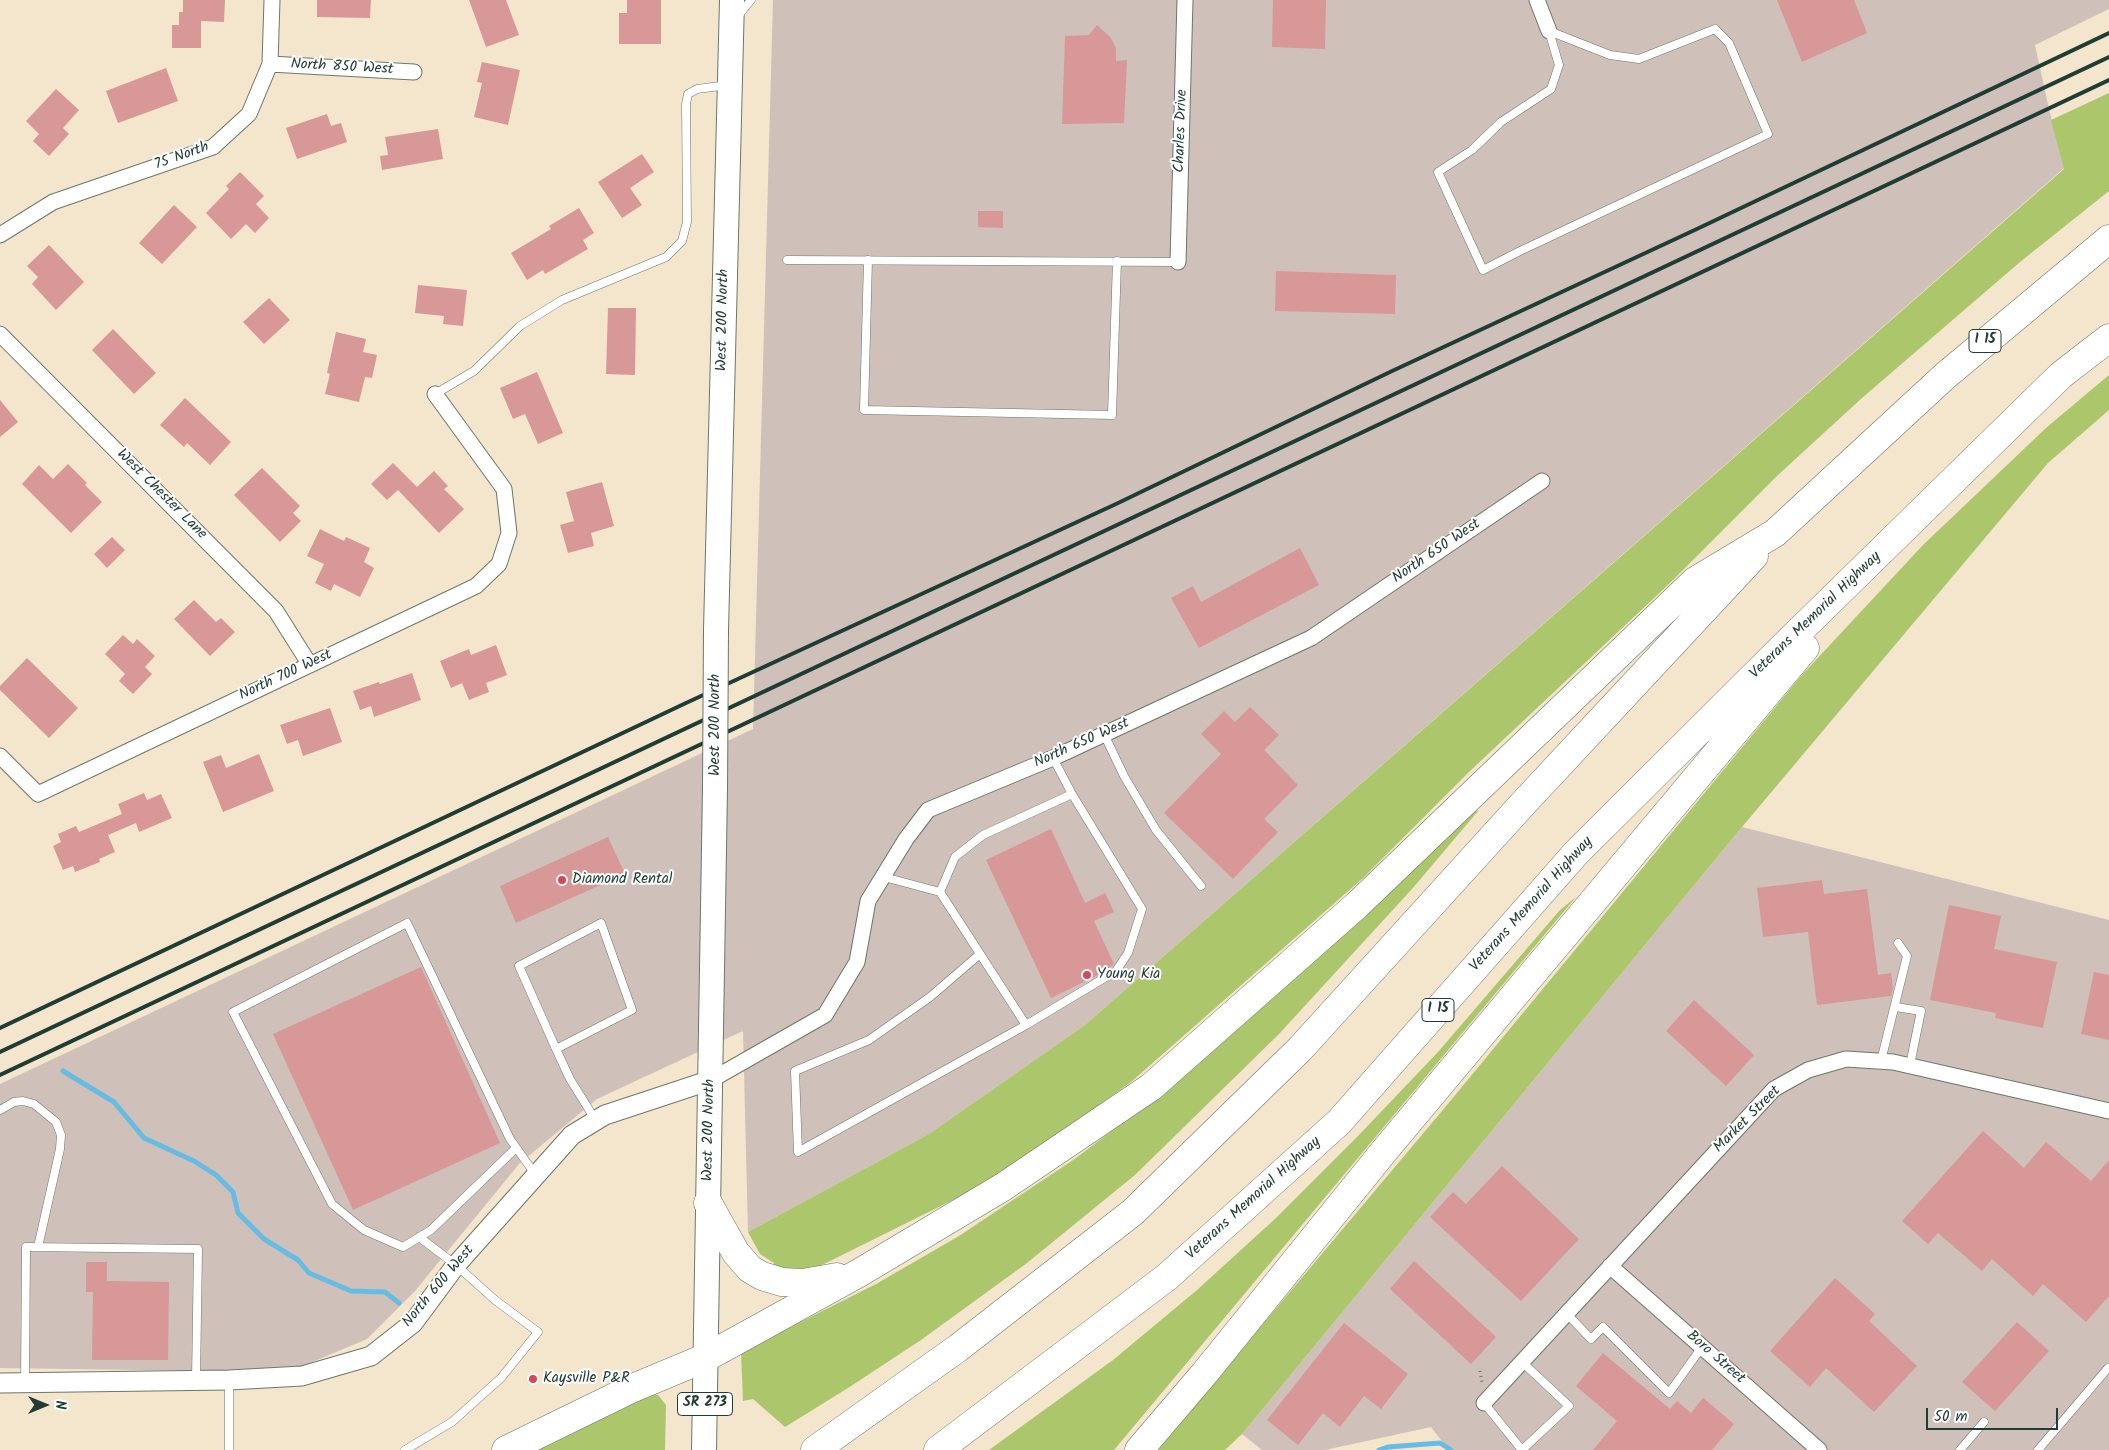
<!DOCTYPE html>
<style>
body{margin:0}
#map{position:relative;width:2109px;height:1450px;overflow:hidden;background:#f4e5cd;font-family:Kalam,sans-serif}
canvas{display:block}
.north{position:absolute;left:20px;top:1380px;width:50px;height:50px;-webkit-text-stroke:4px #fff;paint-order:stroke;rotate:90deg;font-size:14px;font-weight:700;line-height:20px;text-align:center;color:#1f3d34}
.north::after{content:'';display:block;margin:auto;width:18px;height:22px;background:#1f3d34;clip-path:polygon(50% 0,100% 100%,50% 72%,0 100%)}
.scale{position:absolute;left:1926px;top:1408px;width:132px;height:22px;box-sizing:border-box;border:2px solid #1f3d34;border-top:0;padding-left:6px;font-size:15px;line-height:18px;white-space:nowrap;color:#1f3d34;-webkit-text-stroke:4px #fff;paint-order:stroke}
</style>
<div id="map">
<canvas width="2109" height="1450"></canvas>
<div class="north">N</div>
<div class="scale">50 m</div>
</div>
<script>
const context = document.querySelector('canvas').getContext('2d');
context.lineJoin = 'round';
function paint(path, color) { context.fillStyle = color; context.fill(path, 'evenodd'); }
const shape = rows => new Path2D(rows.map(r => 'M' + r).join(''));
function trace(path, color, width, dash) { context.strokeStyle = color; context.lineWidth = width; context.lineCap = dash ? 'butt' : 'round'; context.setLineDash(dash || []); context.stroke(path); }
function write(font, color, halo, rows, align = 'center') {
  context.font = font + ' Kalam,sans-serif'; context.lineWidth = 4; context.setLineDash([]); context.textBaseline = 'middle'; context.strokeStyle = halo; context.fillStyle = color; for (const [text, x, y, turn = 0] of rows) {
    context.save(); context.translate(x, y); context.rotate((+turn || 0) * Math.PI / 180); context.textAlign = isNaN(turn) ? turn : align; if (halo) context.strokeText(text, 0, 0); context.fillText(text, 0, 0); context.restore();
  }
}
paint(shape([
 [773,0,2109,0,2109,9,2035,45,2049,109,2064,168,1085,1025,929,1134,748,1232,743,1031,597,1099,519,1164,415,1291,367,1339,303,1366,210,1371,0,1368,0,1084,753,729],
 [1742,827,2109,920,2109,1450,1449,1450,1431,1427,1325,1450,1262,1450,1242,1434]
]), '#cfc0ba');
paint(shape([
 [2109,93,2109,191,2020,262,1862,398,1778,475,1669,584,1470,771,1363,878,1131,1082,1045,1144,981,1186,824,1264,808,1271,773,1268,774,1263,760,1254,748,1232,929,1134,1085,1025,2064,169,2051,120],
 [2109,375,2109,410,2048,463,1742,827,1242,1434,1225,1450,1157,1450,1447,1105,1801,676,1923,545,2047,427],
 [1479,810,1412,889,1279,1034,1135,1175,1027,1263,921,1340,848,1388,785,1427,753,1399,743,1401,741,1352,876,1284,959,1236,1076,1158,1135,1113,1468,815],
 [1576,897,1114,1450,989,1450,1113,1360,1197,1290,1276,1218,1357,1137,1438,1052,1560,910],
 [648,1392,658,1395,666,1405,665,1450,535,1450]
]), '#acc66b');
trace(shape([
 [63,1071,114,1102,144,1138,194,1161,216,1175,233,1192,238,1213,264,1239,298,1260,309,1273,351,1291,385,1292,399,1303],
 [1379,1450,1388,1447,1440,1443,1451,1450]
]), '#67bce3', 5);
paint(shape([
 [183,0,225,0,224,22,201,21,201,48,172,48,172,25,179,25,179,12,183,12],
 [317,0,371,0,370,18,317,17],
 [469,0,506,0,519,35,486,47],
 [627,0,661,0,661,44,619,44,619,13,627,13],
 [1273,0,1326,0,1325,49,1272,47],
 [1777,0,1854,0,1867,33,1802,62],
 [1097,25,1111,38,1116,48,1116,61,1127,60,1124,123,1062,124,1065,36,1089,35],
 [482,62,520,70,508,125,474,117,482,83,477,82],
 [166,68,178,101,118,123,106,91],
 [56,89,79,110,63,128,69,134,49,156,33,141,39,134,26,121],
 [327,114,331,126,341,123,347,142,297,159,286,128],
 [438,129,443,159,382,170,380,156,388,155,385,137],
 [642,154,654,172,630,188,642,205,622,218,598,182],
 [240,172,264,196,256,204,269,218,255,233,246,224,231,239,206,213,229,189,226,186],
 [174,205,197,227,162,264,139,243],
 [579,208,594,233,583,240,588,249,545,274,543,270,527,280,511,253,551,229,549,226],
 [978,211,1003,211,1003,228,978,227],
 [49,245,84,282,56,310,32,284,38,277,27,266],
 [1276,271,1396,275,1395,314,1275,311],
 [418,285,467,290,463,326,443,324,444,316,415,313],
 [269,298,290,320,264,344,243,322],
 [608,308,636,308,635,375,606,374],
 [113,329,156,373,134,394,92,350],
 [336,332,366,339,363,352,377,355,372,378,365,377,359,402,325,394,330,374,327,373],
 [537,372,563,433,538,444,525,414,513,419,500,388],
 [185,398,231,442,210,465,187,443,184,447,160,425],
 [0,400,18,422,0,437],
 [393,463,417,487,434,471,448,486,444,489,464,509,439,533,398,490,387,500,371,484],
 [68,464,87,483,85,485,102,502,71,533,22,484,39,465,53,479],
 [262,468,300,506,293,513,301,521,280,542,234,495],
 [602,482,614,526,591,533,594,546,568,553,560,525,574,521,566,492],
 [320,529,344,541,346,537,370,548,364,562,374,568,360,597,334,584,331,591,315,583,324,564,307,556],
 [112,537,125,550,107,568,94,554],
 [1300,548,1319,585,1199,648,1171,598,1193,586,1201,602],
 [194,600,216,622,221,618,235,632,210,656,174,619],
 [123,635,133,644,137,639,155,656,145,667,152,674,133,694,119,681,125,674,105,654],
 [496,645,507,675,486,683,489,692,469,700,462,683,451,688,440,661,469,649,471,655],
 [27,658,78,708,49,738,0,690,0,686],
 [412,673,421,700,374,717,371,706,360,710,353,691,379,682,380,684],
 [1250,707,1279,735,1264,750,1298,785,1264,819,1278,832,1233,879,1164,813,1221,754,1201,734,1224,711,1235,722],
 [330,708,342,742,303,756,298,740,287,744,280,725],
 [259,754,274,791,223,812,203,762,221,755,226,768],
 [144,793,147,800,161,794,172,818,139,832,136,823,108,835,115,852,99,859,100,862,75,872,73,866,63,870,53,846,61,842,58,834,76,826,79,832,122,814,118,804],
 [1051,829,1085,903,1105,893,1114,912,1094,921,1114,964,1100,974,1051,998,986,860],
 [608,837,625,874,516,923,500,886],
 [1822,880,1824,894,1867,889,1878,975,1891,973,1893,988,1891,996,1817,1005,1808,932,1763,937,1757,888],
 [1949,905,2001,916,1994,949,2057,962,2043,1028,1995,1018,1996,1013,1930,1000],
 [421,967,500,1143,353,1210,273,1034],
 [2094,972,2109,975,2109,1040,2081,1034],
 [1694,1000,1754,1055,1726,1086,1666,1031],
 [1983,1131,2024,1168,2046,1142,2091,1181,2109,1160,2109,1296,2086,1322,2043,1284,2033,1296,1992,1259,1982,1271,1938,1233,1928,1244,1902,1221],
 [1502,1166,1579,1239,1521,1301,1430,1217,1453,1192,1466,1204],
 [1414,1261,1496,1337,1471,1364,1390,1289],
 [86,1262,107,1262,107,1281,169,1282,168,1360,92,1360,93,1292,86,1292],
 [1835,1278,1875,1314,1869,1321,1917,1366,1874,1412,1826,1368,1810,1387,1770,1351],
 [2017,1322,2049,1351,1995,1411,1962,1382],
 [1344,1323,1408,1374,1381,1409,1364,1396,1340,1427,1323,1413,1298,1445,1267,1420],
 [1603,1353,1670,1409,1677,1401,1691,1413,1703,1398,1734,1424,1712,1450,1593,1450,1617,1421,1576,1386]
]), '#d79897');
const service = shape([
 [738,16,751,0],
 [1715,29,1729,43,1768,134,1518,252,1483,270,1438,172,1472,150,1501,122,1551,89,1559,65,1549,31,1610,55,1639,59,1715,29],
 [787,260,1178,262],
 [868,260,864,410,1112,415,1117,261],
 [435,394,474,371,520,326,562,300,666,257,682,241,687,222,686,104,688,94,697,89,728,85],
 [1104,734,1124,776,1156,830,1201,886],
 [884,877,940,892,1026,1025,798,1152,795,1071,869,1040,930,997,980,954],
 [940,892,955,857,983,835,1072,794],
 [1896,1007,1921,1011,1910,1065],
 [1026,1025,1116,971,1128,953,1142,909,1072,794,1053,758],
 [556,1049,632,1010,601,923,519,966,556,1049,570,1079,596,1121],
 [1881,1061,1907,956,1898,943],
 [0,1110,14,1102,23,1101,34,1104,56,1122,61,1135,60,1149,38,1247],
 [516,1148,431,1230,403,1247,364,1230,332,1204,233,1012,407,923,510,1139,535,1174],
 [1567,1314,1591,1339,1603,1327,1669,1393,1702,1347],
 [1522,1362,1569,1406,1522,1450],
 [25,1383,26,1247,198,1249,196,1380],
 [1484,1403,1522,1450],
 [229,1450,229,1380],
 [405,1450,452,1422,501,1378,538,1332,495,1300,456,1265,419,1237],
 [1960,1450,1984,1422],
 [2038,1450,2108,1368]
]);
const minor = shape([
 [1537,0,1549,31],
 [270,64,414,72],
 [0,235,53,202,213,147,249,114,270,64,272,0],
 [1178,262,1185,0],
 [0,334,276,611,310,665],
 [0,756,38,794,476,586,499,564,509,533,504,489,435,394],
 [711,1080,825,1015,857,962,868,901,906,839,928,810,1053,758,1311,638,1542,481],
 [1610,1266,1819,1450],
 [1484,1403,1774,1089,1808,1070,1846,1059,1893,1062,2109,1111]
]);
const tertiary = shape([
 [0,1383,229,1380,302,1376,371,1356,413,1323,456,1265,572,1135,605,1115,711,1080]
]);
const primary = shape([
 [716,630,732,0],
 [704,1450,715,788]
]);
const motorway = shape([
 [708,1203,736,1253,750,1269,762,1276,782,1282,803,1283,837,1277],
 [506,1450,633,1388,705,1358,859,1273,1003,1187,1151,1087,1357,905,1695,581,1775,533,1945,376,2109,239],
 [815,1450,958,1348,1133,1212,1300,1049,1520,807,1754,556],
 [938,1450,1167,1277,1339,1122,1577,852,1784,646,2061,375,2109,338],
 [1139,1450,1204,1374,1385,1150,1805,648]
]);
trace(service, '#6a786a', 9);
trace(minor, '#6a786a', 17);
trace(tertiary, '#6a786a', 21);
trace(primary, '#6a786a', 26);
trace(motorway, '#6a786a', 29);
trace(shape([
 [1480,1371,1482,1383]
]), '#6a786a', 3, [1, 4]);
trace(service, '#fff', 8);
trace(minor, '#fff', 15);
trace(tertiary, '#fff', 19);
trace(primary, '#fff', 24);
trace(motorway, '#fff', 28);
trace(shape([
 [0,1028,686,703,1116,504,1390,372,1699,228,2109,33],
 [0,1052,2109,57],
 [0,1075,2109,80]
]), '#1f3d34', 4);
const primaryBridge = shape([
 [715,788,716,630]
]);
trace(primaryBridge, '#6a786a', 26, []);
trace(primaryBridge, '#fff', 24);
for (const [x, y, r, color] of [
 [562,880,5,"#d1495b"],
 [1087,975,5,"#d1495b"],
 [533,1379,5,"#d1495b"]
]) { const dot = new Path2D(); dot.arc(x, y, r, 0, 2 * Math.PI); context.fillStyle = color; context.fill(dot); trace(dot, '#fff', 2); }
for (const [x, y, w] of [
 [1985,341,32],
 [1438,1010,32],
 [705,1404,55]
]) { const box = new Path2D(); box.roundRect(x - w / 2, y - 11.5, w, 23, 4); context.fillStyle = '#fff'; context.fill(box); trace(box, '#1f3d34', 1); }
write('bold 14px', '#1f3d34', null, [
 ["I 15",1985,341],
 ["I 15",1438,1010],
 ["SR 273",705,1404]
]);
write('15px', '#1f3d34', '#fff', [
 ["North 850 West",342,68,3],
 ["Charles Drive",1182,131,-88],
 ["75 North",182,157,-20],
 ["West 200 North",724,320,-89],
 ["West Chester Lane",161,495,45],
 ["North 650 West",1437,552,-34],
 ["Veterans Memorial Highway",1816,616,-44],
 ["North 700 West",286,676,-25],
 ["West 200 North",716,725,-90],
 ["North 650 West",1082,744,-24],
 ["Veterans Memorial Highway",1532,905,-48],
 ["Market Street",1748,1120,-45],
 ["West 200 North",710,1130,-89],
 ["Veterans Memorial Highway",1254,1199,-42],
 ["North 600 West",439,1287,-50],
 ["Boro Street",1715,1358,41]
]);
write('15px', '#1f3d34', '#fff', [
 ["Diamond Rental",572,880],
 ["Young Kia",1097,975],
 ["Kaysville P&R",543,1379]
], 'left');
</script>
